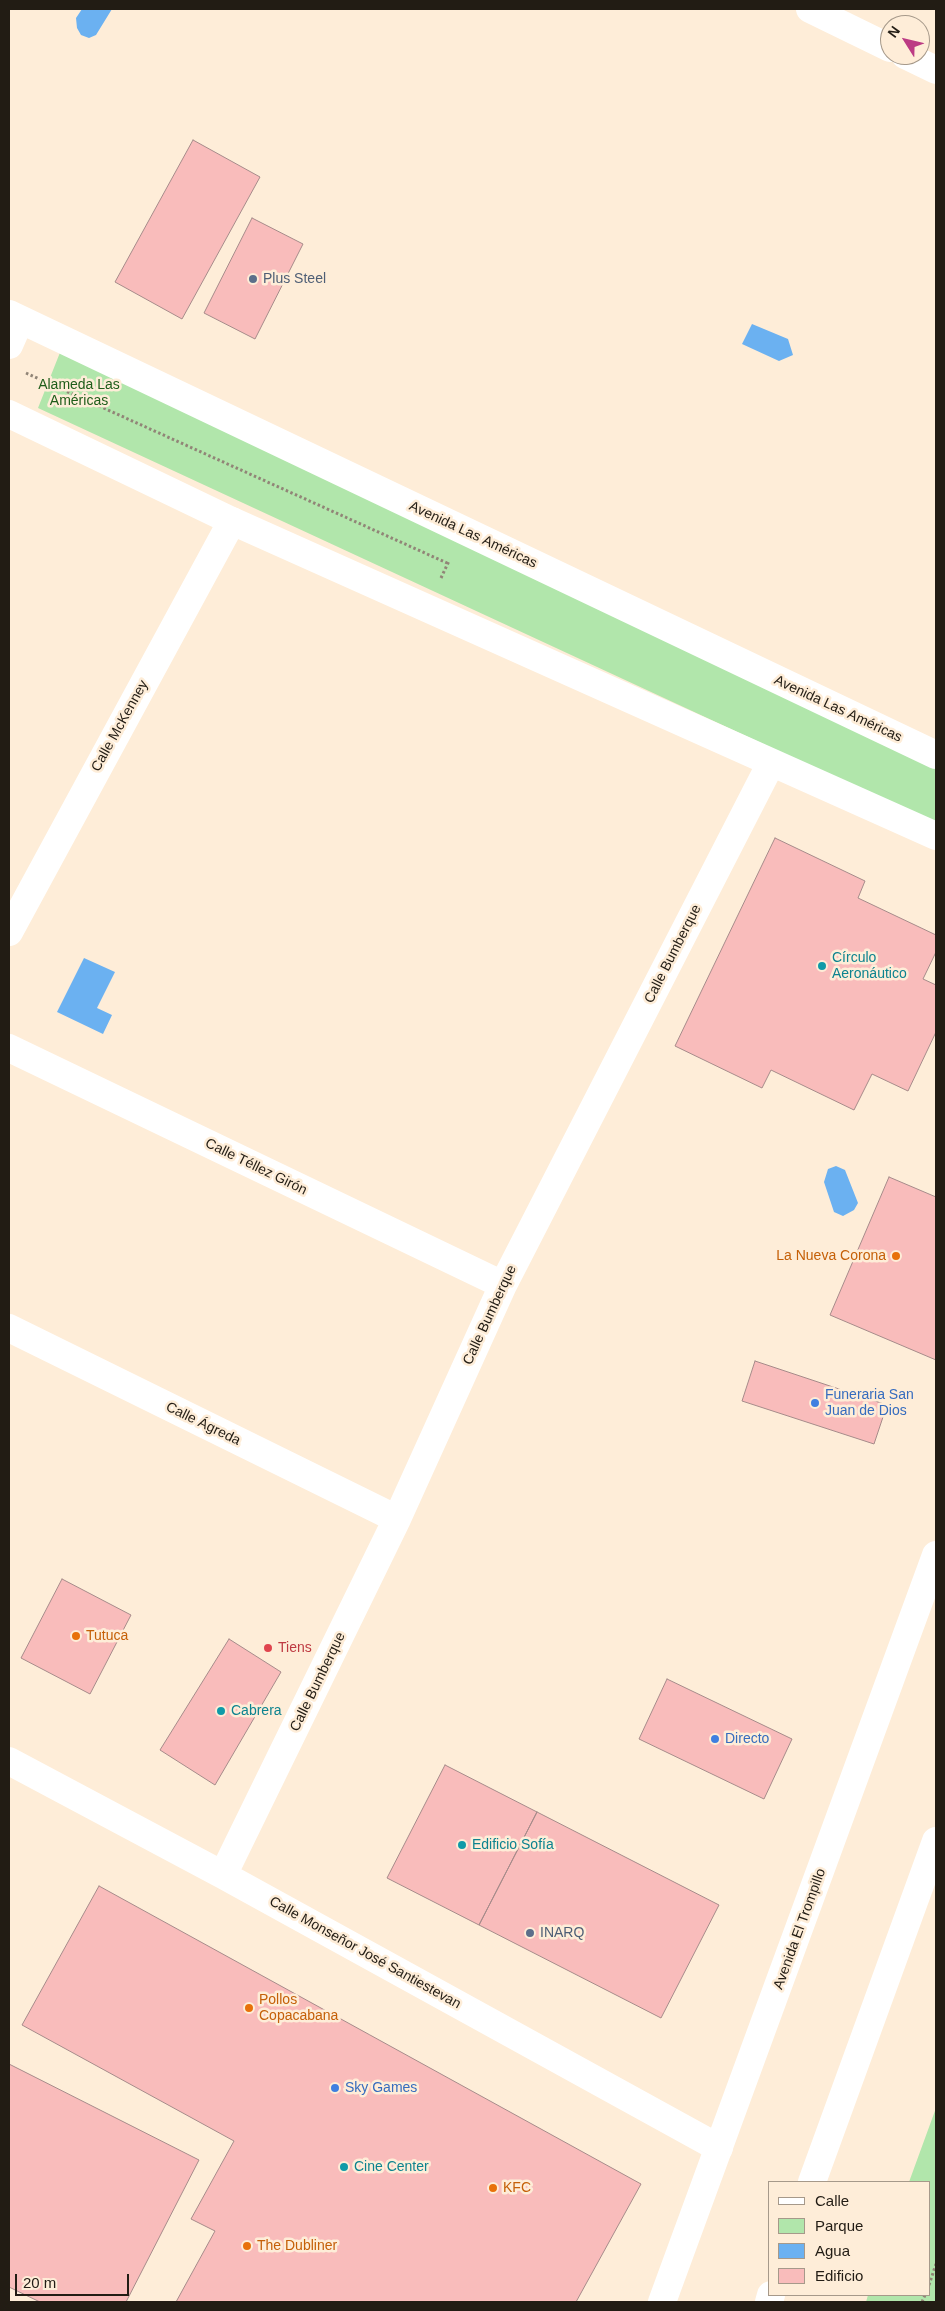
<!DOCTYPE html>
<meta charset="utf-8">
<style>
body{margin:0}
#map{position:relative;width:945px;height:2311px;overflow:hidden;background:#feedd8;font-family:Helvetica,sans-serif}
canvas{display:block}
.frame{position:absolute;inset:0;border:10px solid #221c14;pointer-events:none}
.legend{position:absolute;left:768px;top:2181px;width:162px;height:115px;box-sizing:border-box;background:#feedd8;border:1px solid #a6998a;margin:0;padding:6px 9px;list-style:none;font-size:15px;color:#221c14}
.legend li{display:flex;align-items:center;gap:10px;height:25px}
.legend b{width:25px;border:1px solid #a6998a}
.north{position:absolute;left:880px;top:15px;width:50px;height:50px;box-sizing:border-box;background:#feedd8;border:1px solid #a6998a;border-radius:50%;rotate:306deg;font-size:14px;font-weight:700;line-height:20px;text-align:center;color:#221c14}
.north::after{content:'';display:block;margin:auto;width:18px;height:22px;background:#bc3b84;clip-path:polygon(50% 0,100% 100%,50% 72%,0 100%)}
.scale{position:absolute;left:15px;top:2274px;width:114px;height:22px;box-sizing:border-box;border:2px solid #221c14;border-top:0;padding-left:6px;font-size:15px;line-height:18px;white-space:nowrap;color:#221c14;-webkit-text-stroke:4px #feedd8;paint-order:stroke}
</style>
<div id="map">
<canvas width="945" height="2311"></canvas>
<div class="frame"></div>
<ul class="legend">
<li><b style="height:6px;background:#fff"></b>Calle</li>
<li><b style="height:14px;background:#b1e6ab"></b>Parque</li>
<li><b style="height:14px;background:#6bb1f1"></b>Agua</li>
<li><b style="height:14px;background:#f9bcbb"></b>Edificio</li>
</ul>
<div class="north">N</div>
<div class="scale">20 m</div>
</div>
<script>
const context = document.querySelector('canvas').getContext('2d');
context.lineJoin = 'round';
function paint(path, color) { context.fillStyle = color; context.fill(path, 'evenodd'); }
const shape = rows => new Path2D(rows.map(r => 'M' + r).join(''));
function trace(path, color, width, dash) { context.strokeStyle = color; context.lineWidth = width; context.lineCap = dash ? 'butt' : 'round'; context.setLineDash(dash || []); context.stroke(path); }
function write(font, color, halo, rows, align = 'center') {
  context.font = font + ' Helvetica,sans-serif'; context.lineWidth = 5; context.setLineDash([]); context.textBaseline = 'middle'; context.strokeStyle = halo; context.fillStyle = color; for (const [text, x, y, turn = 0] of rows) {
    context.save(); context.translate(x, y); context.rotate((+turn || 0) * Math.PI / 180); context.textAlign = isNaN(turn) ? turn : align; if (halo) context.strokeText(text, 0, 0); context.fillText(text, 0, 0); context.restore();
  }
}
paint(shape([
 [61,350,936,765,936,824,38,408],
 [936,2108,936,2302,866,2302,868,2295,929,2295,929,2182,909,2182]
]), '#b1e6ab');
paint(shape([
 [82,9,112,9,96,35,89,38,81,35,77,28,76,18],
 [752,324,788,339,793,355,779,361,742,344],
 [84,958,115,972,97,1008,112,1015,103,1034,57,1012],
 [836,1166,845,1170,858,1203,854,1210,843,1216,834,1212,824,1182,828,1169]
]), '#6bb1f1');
const building = shape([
 [193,140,260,177,182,319,115,282,193,140],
 [252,218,303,244,255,339,204,313,252,218],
 [775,838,865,881,858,898,936,935,936,952,923,979,936,985,936,1032,908,1091,872,1074,854,1110,771,1070,762,1088,675,1046,775,838],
 [889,1177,936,1197,936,1360,830,1315,889,1177],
 [755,1361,887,1405,874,1444,742,1401,755,1361],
 [62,1579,131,1615,90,1694,21,1658,62,1579],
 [229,1639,281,1672,215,1785,160,1750,229,1639],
 [667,1679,792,1739,764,1799,639,1739,667,1679],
 [445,1765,537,1812,479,1925,387,1878,445,1765],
 [537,1812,719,1905,661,2018,479,1925,537,1812],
 [99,1886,641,2184,576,2302,176,2302,215,2231,191,2219,234,2141,22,2025,99,1886],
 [9,2064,199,2160,126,2302,40,2302,9,2287,9,2064]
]);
paint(building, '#f9bcbb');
trace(building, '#a68b8a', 1);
trace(shape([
 [26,373,447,563],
 [441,578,449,561],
 [929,2285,936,2264],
 [922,2302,925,2295]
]), '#918577', 3, [2.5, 2.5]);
trace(shape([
 [810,9,890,48],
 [905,55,936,70],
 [9,932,232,521],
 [9,1048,503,1285],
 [9,1328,397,1519],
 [9,1761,223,1875,719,2148],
 [223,1875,397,1519,503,1285,771,763]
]), '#fff', 28);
trace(shape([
 [9,314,936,755],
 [9,345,20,320],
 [9,414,232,521,936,836]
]), '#fff', 28);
trace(shape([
 [812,2182,936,1841],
 [662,2302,936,1555],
 [769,2302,771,2295]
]), '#fff', 28);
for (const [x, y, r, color] of [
 [253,279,5,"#5c6f8a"],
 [822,966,5,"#0f9aa8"],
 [896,1256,5,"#e8710a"],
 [815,1403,5,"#3f7fe0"],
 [76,1636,5,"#e8710a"],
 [268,1648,5,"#e0444e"],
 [221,1711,5,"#0f9aa8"],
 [715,1739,5,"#3f7fe0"],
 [462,1845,5,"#0f9aa8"],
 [530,1933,5,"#5c6f8a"],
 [249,2008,5,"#e8710a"],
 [335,2088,5,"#3f7fe0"],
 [344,2167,5,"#0f9aa8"],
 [493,2188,5,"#e8710a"],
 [247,2246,5,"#e8710a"]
]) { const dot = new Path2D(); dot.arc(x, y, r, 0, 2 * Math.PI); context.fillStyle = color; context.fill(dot); trace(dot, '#feedd8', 2); }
write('14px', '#4e5e75', '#feedd8', [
 ["Plus Steel",263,279],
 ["INARQ",540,1933]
], 'left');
write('14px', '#1f5d1a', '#feedd8', [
 ["Alameda Las",79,385],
 ["Américas",79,401]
]);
write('14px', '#221c14', '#feedd8', [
 ["Avenida Las Américas",473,535,25],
 ["Avenida Las Américas",838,709,25],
 ["Calle McKenney",120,726,-61],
 ["Calle Bumberque",673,954,-63],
 ["Calle Téllez Girón",256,1167,26],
 ["Calle Bumberque",490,1315,-65],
 ["Calle Ágreda",203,1424,26],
 ["Calle Bumberque",318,1682,-64],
 ["Avenida El Trompillo",800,1929,-70],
 ["Calle Monseñor José Santiestevan",365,1953,29]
]);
write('14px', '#0d838f', '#feedd8', [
 ["Círculo",832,958],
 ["Aeronáutico",832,974],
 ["Cabrera",231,1711],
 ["Edificio Sofía",472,1845],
 ["Cine Center",354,2167]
], 'left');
write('14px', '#c56008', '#feedd8', [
 ["La Nueva Corona",886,1256,"right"],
 ["Tutuca",86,1636],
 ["Pollos",259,2000],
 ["Copacabana",259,2016],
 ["KFC",503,2188],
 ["The Dubliner",257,2246]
], 'left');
write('14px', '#366cbe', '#feedd8', [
 ["Funeraria San",825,1395],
 ["Juan de Dios",825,1411],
 ["Directo",725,1739],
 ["Sky Games",345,2088]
], 'left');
write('14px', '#be3a42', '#feedd8', [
 ["Tiens",278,1648]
], 'left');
</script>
